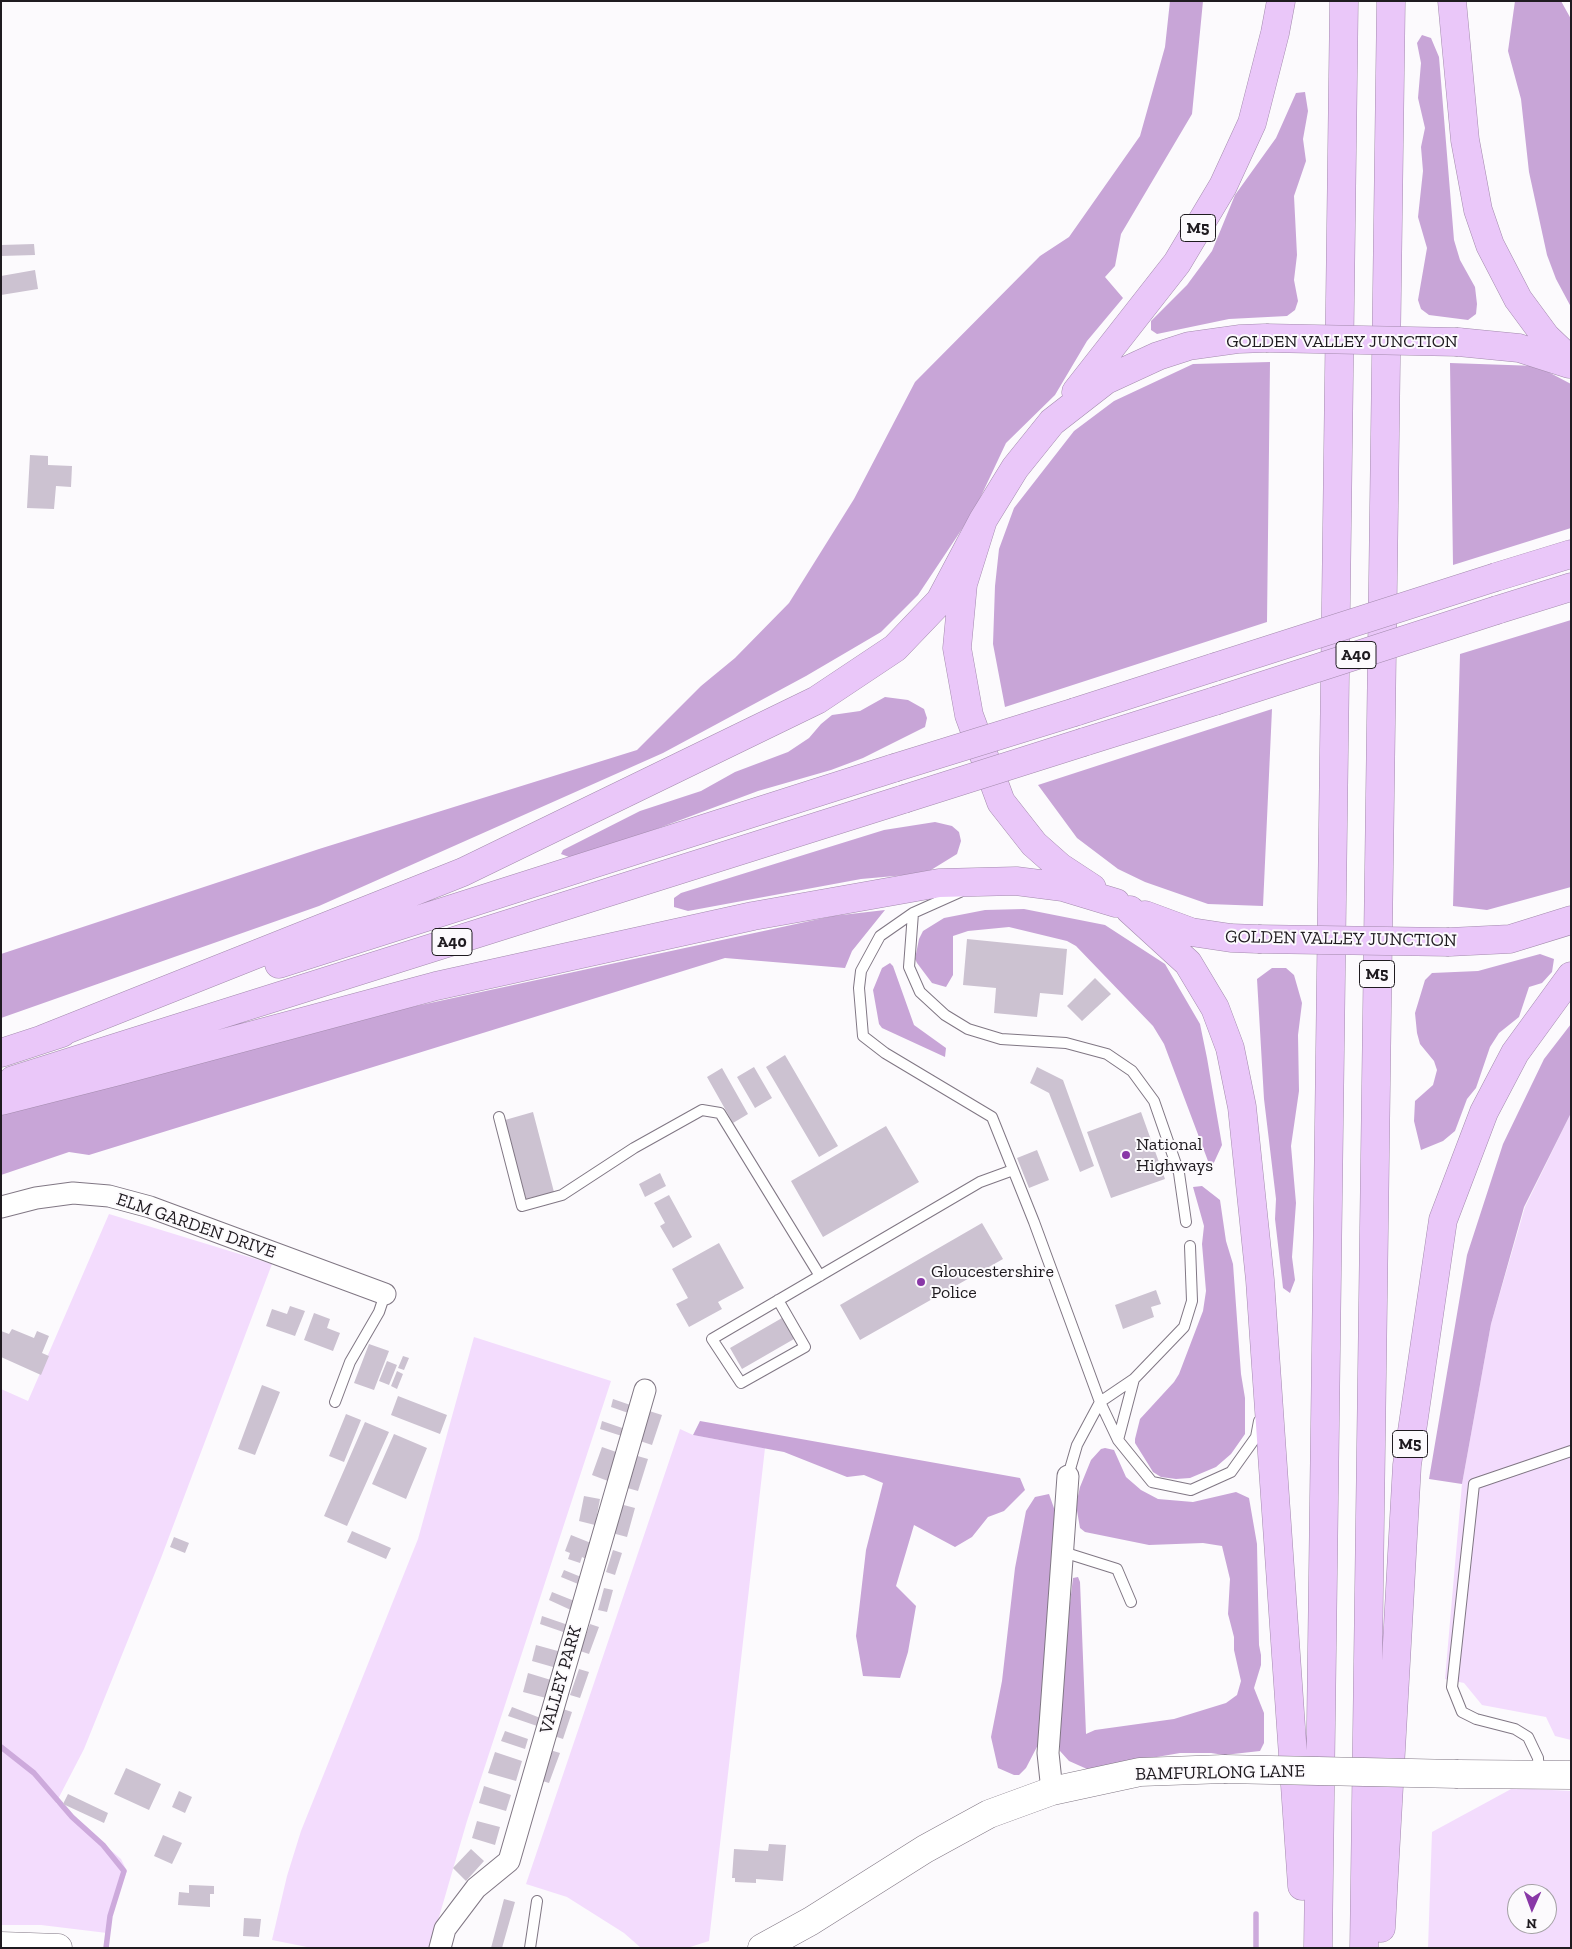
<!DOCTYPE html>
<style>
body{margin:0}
#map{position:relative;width:1572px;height:1949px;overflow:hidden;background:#fcfafd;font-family:"Zilla Slab",serif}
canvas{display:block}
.frame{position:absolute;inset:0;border:2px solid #1f1b20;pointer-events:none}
.north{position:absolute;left:1507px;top:1884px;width:50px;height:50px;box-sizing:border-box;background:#fcfafd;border:1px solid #a4a1a5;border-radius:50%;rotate:182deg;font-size:14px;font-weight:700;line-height:20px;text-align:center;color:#1f1b20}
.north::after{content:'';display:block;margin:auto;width:18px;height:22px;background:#8938a7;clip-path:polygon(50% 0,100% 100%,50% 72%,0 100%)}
</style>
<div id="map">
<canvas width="1572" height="1949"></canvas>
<div class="frame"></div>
<div class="north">N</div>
</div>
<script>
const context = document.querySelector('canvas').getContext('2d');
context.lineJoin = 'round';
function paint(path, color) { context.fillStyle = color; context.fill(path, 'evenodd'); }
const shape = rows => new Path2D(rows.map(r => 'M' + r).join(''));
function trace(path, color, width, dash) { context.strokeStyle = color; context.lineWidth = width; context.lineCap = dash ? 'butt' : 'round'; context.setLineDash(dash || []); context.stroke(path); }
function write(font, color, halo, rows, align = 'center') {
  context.font = font + ' "Zilla Slab",serif'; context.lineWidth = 4; context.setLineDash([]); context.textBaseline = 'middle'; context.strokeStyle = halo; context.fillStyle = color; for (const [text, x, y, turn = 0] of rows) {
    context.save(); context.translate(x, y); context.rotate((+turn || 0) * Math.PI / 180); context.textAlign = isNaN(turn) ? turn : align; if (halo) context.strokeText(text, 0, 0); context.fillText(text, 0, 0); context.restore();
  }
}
paint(shape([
 [1571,1113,1571,1740,1555,1736,1546,1717,1482,1705,1464,1683,1445,1679,1462,1484,1491,1324,1525,1207],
 [109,1214,272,1264,161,1558,84,1749,56,1803,121,1859,127,1871,110,1916,107,1933,41,1925,1,1925,1,1389,28,1401],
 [474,1337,611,1381,467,1821,430,1948,312,1948,272,1940,287,1876,301,1831,418,1539],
 [680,1429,693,1435,765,1448,709,1941,687,1948,641,1948,624,1933,567,1897,526,1884],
 [1513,1788,1571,1791,1571,1948,1428,1948,1432,1832],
 [1517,1894,1547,1894,1547,1924,1517,1924]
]), '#f3dcfd');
paint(shape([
 [1170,1,1203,1,1192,114,1121,234,1115,266,1105,277,1123,298,1087,341,1055,395,1006,443,974,511,918,595,881,632,806,676,663,753,319,906,1,1018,1,954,319,849,637,750,701,686,735,658,789,603,854,499,915,382,1040,256,1069,237,1140,136,1165,47],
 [1515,1,1561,1,1571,19,1571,307,1556,279,1547,255,1529,172,1521,99,1508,51],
 [1422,35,1431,38,1439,57,1454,240,1460,260,1475,287,1477,304,1476,314,1468,320,1429,315,1421,309,1418,300,1427,248,1418,217,1423,171,1421,147,1425,128,1418,98,1421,63,1417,43],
 [1305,92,1308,111,1303,139,1306,161,1294,196,1297,255,1294,280,1298,301,1295,310,1287,316,1229,319,1157,334,1151,330,1151,321,1187,285,1212,251,1235,195,1276,138,1296,93],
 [1270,362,1267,622,1005,707,993,644,995,586,999,549,1014,508,1074,431,1114,401,1193,364],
 [1450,363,1537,366,1571,384,1571,528,1453,565],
 [1571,620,1571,887,1487,910,1453,906,1460,654],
 [885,697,908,700,924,709,927,718,925,727,863,758,831,770,758,791,584,856,569,857,561,854,563,850,640,811,701,791,735,772,788,752,809,738,821,724,832,715,860,711],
 [1272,709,1263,906,1208,904,1145,882,1118,869,1077,838,1038,785],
 [935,822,952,826,959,832,961,841,957,854,931,870,917,874,861,879,688,911,674,907,674,898,681,893,884,830],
 [1024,909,1105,925,1165,964,1200,1024,1207,1058,1222,1145,1211,1169,1164,1044,1153,1026,1076,946,1067,941,1009,927,968,931,953,936,953,975,946,987,932,983,917,963,915,959,919,939,923,931,944,918,985,910],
 [885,910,852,951,845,968,725,958,89,1155,69,1152,1,1175,1,1115,319,1027,833,916],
 [1540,954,1554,959,1552,972,1542,983,1529,987,1519,1017,1499,1033,1490,1047,1476,1088,1467,1099,1455,1131,1443,1141,1421,1150,1414,1121,1415,1101,1433,1085,1437,1070,1434,1061,1420,1044,1417,1033,1415,1013,1425,980,1432,973,1478,971],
 [890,963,893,966,914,1025,946,1048,945,1057,882,1028,879,1024,873,990,882,968],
 [1272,968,1286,968,1294,975,1302,1003,1298,1035,1299,1091,1291,1146,1296,1203,1292,1257,1295,1280,1290,1293,1283,1288,1275,1219,1276,1199,1264,1099,1257,979],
 [1571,1024,1571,1113,1524,1207,1491,1324,1462,1484,1429,1479,1467,1255,1503,1144,1544,1059],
 [1202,1186,1220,1200,1226,1241,1233,1264,1241,1374,1245,1398,1245,1434,1231,1454,1216,1467,1190,1478,1176,1479,1161,1477,1153,1472,1135,1443,1135,1439,1140,1419,1174,1382,1179,1374,1203,1311,1206,1291,1202,1244,1204,1226,1193,1187],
 [700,1421,1020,1478,1025,1490,1004,1511,988,1517,972,1537,955,1547,914,1525,896,1586,916,1606,908,1652,900,1678,863,1676,856,1636,866,1550,883,1483,864,1475,847,1477,784,1452,693,1435],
 [1105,1448,1114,1450,1126,1477,1141,1490,1158,1499,1193,1502,1236,1492,1249,1498,1257,1544,1259,1645,1261,1655,1261,1665,1254,1688,1264,1713,1264,1743,1260,1751,1224,1755,1211,1753,1180,1753,1087,1769,1069,1761,1060,1751,1058,1733,1062,1669,1073,1578,1078,1577,1080,1582,1086,1734,1095,1730,1174,1719,1226,1703,1237,1695,1241,1681,1234,1650,1234,1637,1228,1614,1230,1579,1222,1546,1203,1543,1149,1545,1085,1532,1080,1528,1076,1505,1080,1487,1091,1460,1101,1449],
 [1049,1494,1061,1528,1040,1741,1026,1768,1019,1775,1014,1775,998,1768,991,1737,1002,1681,1015,1568,1026,1511,1035,1497]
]), '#c8a5d7');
trace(shape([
 [1,1747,34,1773,72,1817,103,1845,124,1871,110,1916,106,1948],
 [1256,1914,1256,1948]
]), '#cdaadc', 5.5);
paint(shape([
 [34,244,35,255,1,256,1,245],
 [35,270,38,289,1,295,1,276],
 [30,455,48,456,48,465,72,466,71,487,56,486,54,509,27,508],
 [967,939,1067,949,1063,995,1040,993,1037,1017,994,1013,996,988,963,985],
 [1095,978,1111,994,1082,1021,1067,1006],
 [785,1055,838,1146,819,1157,766,1067],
 [754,1067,772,1098,755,1108,737,1077],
 [1037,1067,1063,1080,1094,1166,1080,1172,1049,1093,1030,1083],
 [722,1068,748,1114,733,1123,707,1077],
 [533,1112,554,1192,526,1199,505,1120],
 [1141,1112,1165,1179,1111,1198,1087,1132],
 [886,1126,919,1182,823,1237,791,1181],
 [1037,1150,1049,1180,1029,1188,1017,1158],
 [660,1173,666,1186,645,1197,639,1184],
 [669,1195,692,1237,673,1248,660,1226,665,1223,654,1203],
 [982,1223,1003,1259,860,1340,840,1305],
 [719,1243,744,1288,718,1302,722,1309,689,1327,676,1304,688,1298,672,1269],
 [1156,1290,1161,1304,1151,1307,1154,1317,1123,1329,1115,1305],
 [290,1306,305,1311,295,1336,266,1326,272,1309,287,1314],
 [314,1313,330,1319,327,1328,340,1333,333,1351,304,1340],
 [782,1318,794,1339,742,1369,730,1348],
 [12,1329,34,1338,37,1331,49,1336,42,1353,49,1356,41,1375,1,1357,1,1331,9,1334],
 [369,1344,389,1351,374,1390,354,1383],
 [403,1356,409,1358,404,1370,398,1368],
 [387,1361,397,1365,389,1385,379,1381],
 [397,1371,403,1374,397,1389,391,1386],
 [262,1385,280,1392,255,1455,238,1449],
 [398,1396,447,1415,440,1434,391,1415],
 [613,1399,639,1408,637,1416,611,1407],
 [646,1410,662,1415,652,1445,637,1440],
 [346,1414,361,1420,344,1462,329,1456],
 [602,1421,631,1431,628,1438,600,1429],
 [365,1422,389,1432,347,1526,324,1516],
 [394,1434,427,1448,406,1499,372,1484],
 [602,1447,619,1453,608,1481,592,1475],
 [634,1455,648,1459,638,1491,624,1487],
 [584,1496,600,1499,595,1525,579,1521],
 [620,1504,635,1508,627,1537,612,1533],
 [352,1531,391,1548,386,1559,347,1542],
 [571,1535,596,1545,590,1561,582,1557,580,1563,568,1559,570,1553,565,1551],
 [174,1537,189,1543,185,1553,170,1547],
 [613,1550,622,1553,615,1575,606,1572],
 [564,1570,586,1579,583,1586,561,1577],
 [604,1588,613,1590,607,1612,598,1610],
 [552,1592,577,1602,573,1611,549,1600],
 [542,1616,571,1626,569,1634,540,1624],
 [590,1624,599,1627,589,1654,580,1651],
 [536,1645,565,1653,560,1669,532,1661],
 [579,1669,589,1672,580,1698,570,1695],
 [528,1673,551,1680,546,1698,523,1692],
 [512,1707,543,1719,540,1727,508,1716],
 [563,1709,572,1712,563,1739,554,1736],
 [505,1731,528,1739,525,1749,501,1741],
 [550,1750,560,1753,549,1783,539,1780],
 [495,1752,522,1761,516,1781,488,1773],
 [126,1768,161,1784,149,1810,114,1794],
 [484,1786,511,1795,506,1811,479,1803],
 [179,1791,192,1797,185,1813,172,1807],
 [68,1794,108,1813,104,1823,63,1804],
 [477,1821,500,1827,495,1845,472,1838],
 [163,1835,182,1843,172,1864,154,1856],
 [769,1844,786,1845,783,1881,756,1879,756,1883,735,1882,735,1878,732,1878,734,1849,768,1851],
 [471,1849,484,1861,466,1881,453,1868],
 [189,1885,214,1886,214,1894,210,1894,210,1907,178,1905,179,1892,189,1893],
 [504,1899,515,1902,502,1948,491,1948],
 [244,1918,261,1919,259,1937,243,1936]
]), '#ccc2d1');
const lane = shape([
 [960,892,913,913,880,936,861,971,859,988,863,1036,885,1053,992,1117,1034,1222,1100,1402,1118,1440,1152,1482,1191,1490,1231,1472,1256,1437,1259,1421],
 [913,913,909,967,920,992,945,1015,968,1029,1001,1039,1066,1043,1107,1054,1132,1071,1154,1101,1179,1173,1186,1222],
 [499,1117,522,1206,562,1195,634,1148,702,1110,720,1113,820,1276],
 [778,1300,805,1347,741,1383,712,1339,980,1182,1013,1170],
 [335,1402,350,1362,379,1312,385,1294],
 [1118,1440,1134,1379,1184,1327,1192,1301,1190,1246],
 [1068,1476,1077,1445,1100,1402,1134,1379],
 [1063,1552,1117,1569,1131,1602],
 [1539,1774,1538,1758,1528,1737,1515,1729,1476,1719,1462,1712,1452,1687,1474,1484,1571,1451],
 [530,1948,537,1901]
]);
const street = shape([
 [1,1207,36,1198,73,1193,109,1196,150,1207,385,1294],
 [1052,1791,1048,1753,1068,1476],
 [440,1948,445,1929,476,1888,509,1861,645,1390]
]);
const secondary = shape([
 [1458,1774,1571,1775],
 [1,1946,58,1948],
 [762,1948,811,1921,925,1849,989,1814,1052,1791,1140,1772,1224,1769]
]);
const highway = shape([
 [1452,1,1465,140,1478,210,1490,245,1518,299,1546,337,1571,361],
 [1458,342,1519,348,1569,364],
 [1076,392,1177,263,1223,186,1252,123,1275,33,1281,1],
 [1496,577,1571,554],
 [1497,610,1571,587],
 [1075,712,1215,667],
 [1084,742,1215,701],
 [1092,888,1060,867,1034,844,1001,802,969,715,957,648,963,584,983,520,1015,468,1052,422,1106,380,1158,356,1189,346,1239,339,1266,338],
 [1130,910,1188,963,1215,1008,1230,1048,1242,1107,1260,1280,1302,1886],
 [1145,915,1191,932,1231,938,1258,939],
 [1449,942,1510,939,1571,920],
 [279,964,894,768],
 [43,1039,463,872,817,700,895,648,940,601,983,520],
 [1,1053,62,1033],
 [13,1080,904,799],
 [1,1101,115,1072,436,986,753,916,939,883,1016,881,1063,887,1116,903],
 [1381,1928,1407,1465,1443,1220,1484,1112,1515,1053,1571,976],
 [1318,1948,1344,1],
 [1364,1948,1391,1]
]);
trace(lane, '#807784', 12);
trace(street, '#807784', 23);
trace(secondary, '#807784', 29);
trace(highway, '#a38bad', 29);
trace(lane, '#fff', 10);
trace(street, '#fff', 21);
trace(secondary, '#fff', 28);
trace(highway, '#eac7f9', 28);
const secondaryBridge = shape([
 [1224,1769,1458,1774]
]);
const highwayBridge = shape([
 [1266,338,1458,342],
 [1215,667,1496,577],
 [1215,701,1497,610],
 [894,768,1075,712],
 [904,799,1084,742],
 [1258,939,1449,942]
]);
trace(secondaryBridge, '#807784', 29, []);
trace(highwayBridge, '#a38bad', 29, []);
trace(secondaryBridge, '#fff', 28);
trace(highwayBridge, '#eac7f9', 28);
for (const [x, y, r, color] of [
 [1126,1155,5,"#8938a7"],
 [921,1282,5,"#8938a7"]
]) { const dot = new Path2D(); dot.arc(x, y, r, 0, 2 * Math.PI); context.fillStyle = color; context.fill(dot); trace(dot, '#fcfafd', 2); }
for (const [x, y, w] of [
 [1198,228,35],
 [1356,655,40],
 [452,942,40],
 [1377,974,35],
 [1410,1444,35]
]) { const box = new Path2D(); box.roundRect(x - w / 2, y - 13.5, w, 27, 4); context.fillStyle = '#fcfafd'; context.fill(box); trace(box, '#1f1b20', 1); }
write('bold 16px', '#1f1b20', null, [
 ["M5",1198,228],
 ["A40",1356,655],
 ["A40",452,942],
 ["M5",1377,974],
 ["M5",1410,1444]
]);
write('18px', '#1f1b20', '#fcfafd', [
 ["GOLDEN VALLEY JUNCTION",1342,342],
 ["GOLDEN VALLEY JUNCTION",1341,939,1],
 ["ELM GARDEN DRIVE",196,1226,19],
 ["VALLEY PARK",561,1680,-74],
 ["BAMFURLONG LANE",1220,1773,-1]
]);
write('18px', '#1f1b20', '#fcfafd', [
 ["National",1136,1145],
 ["Highways",1136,1166],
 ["Gloucestershire",931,1272],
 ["Police",931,1293]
], 'left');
</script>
